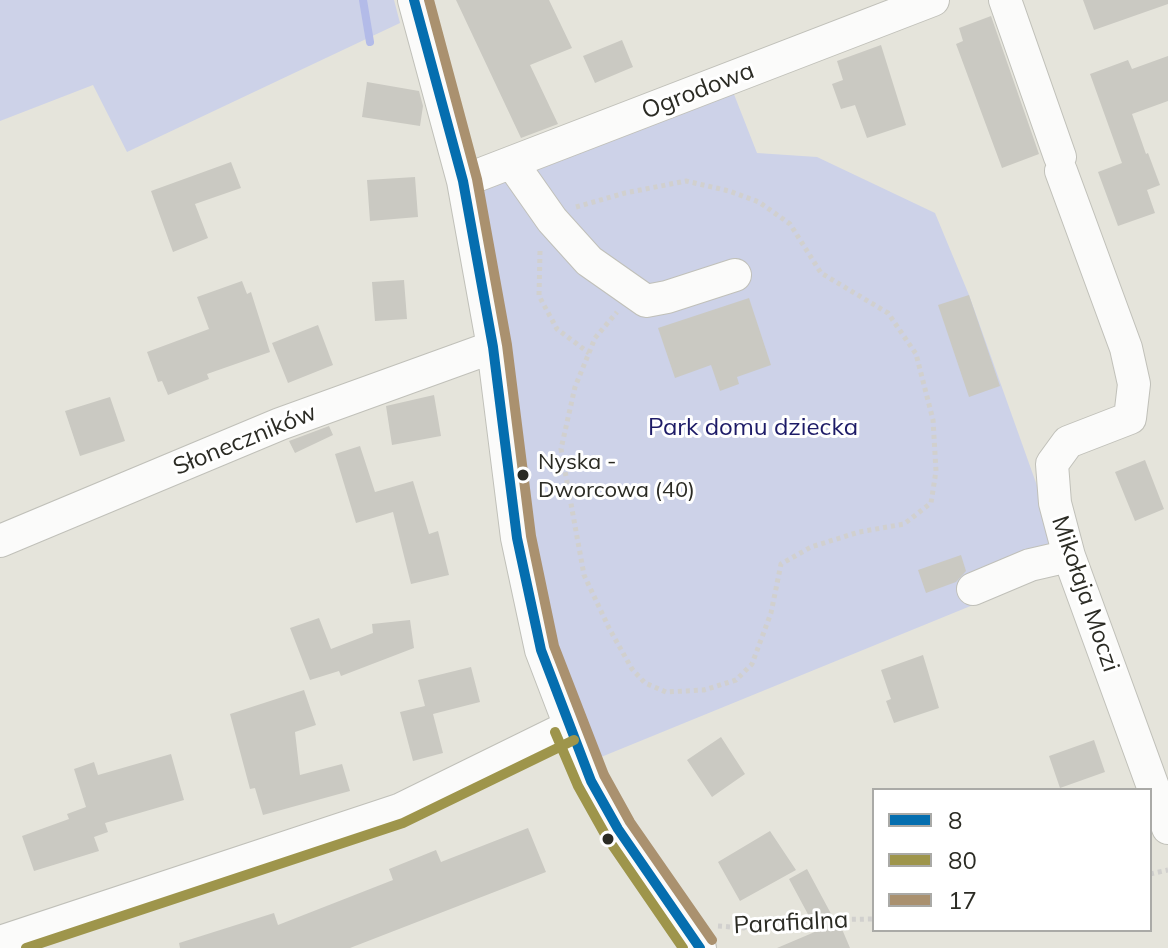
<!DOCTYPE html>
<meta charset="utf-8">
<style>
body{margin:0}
#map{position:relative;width:1168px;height:948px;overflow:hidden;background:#e5e4db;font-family:Mulish,sans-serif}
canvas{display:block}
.legend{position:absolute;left:872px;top:788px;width:280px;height:144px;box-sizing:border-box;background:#fff;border:2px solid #aaaaa7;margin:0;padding:10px 14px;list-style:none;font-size:24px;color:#2b2b24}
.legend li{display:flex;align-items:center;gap:16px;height:40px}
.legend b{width:40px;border:2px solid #aaaaa7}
</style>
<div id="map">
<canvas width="1168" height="948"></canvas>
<ul class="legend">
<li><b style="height:10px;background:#056eaf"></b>8</li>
<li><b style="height:10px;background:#9e954b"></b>80</li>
<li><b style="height:10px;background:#aa916f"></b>17</li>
</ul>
</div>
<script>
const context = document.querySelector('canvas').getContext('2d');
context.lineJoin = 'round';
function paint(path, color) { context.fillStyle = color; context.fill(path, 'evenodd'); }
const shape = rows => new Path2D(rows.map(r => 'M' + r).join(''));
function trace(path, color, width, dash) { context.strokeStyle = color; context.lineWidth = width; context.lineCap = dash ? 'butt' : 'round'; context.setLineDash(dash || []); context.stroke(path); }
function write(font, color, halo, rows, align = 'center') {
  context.font = font + ' Mulish,sans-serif'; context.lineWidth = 6; context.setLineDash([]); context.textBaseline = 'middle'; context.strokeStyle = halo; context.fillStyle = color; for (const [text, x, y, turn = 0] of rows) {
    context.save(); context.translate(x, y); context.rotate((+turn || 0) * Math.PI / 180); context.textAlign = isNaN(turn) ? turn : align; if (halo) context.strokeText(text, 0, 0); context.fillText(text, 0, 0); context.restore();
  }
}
paint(shape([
 [0,0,394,0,400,23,127,152,93,85,0,121],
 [728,79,757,153,817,157,935,213,969,295,1066,567,584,764,568,727,463,181]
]), '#cdd2e8');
trace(shape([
 [363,0,370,42]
]), '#b3bbe8', 8);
paint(shape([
 [456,0,549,0,572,48,530,65,558,124,521,138],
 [1083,0,1168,0,1168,4,1094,30],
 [991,16,1039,154,1002,168,956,44,963,41,959,28],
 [622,40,633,67,595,83,583,56],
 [881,45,906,125,867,138,855,105,841,109,832,84,843,80,837,61],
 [1168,56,1168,101,1132,114,1146,154,1148,153,1160,185,1147,190,1155,213,1118,226,1098,172,1122,163,1090,74,1128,60,1132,69],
 [367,82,419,91,423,106,420,126,362,117],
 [231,162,241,188,195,204,208,238,173,252,151,191],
 [415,177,418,217,370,221,367,180],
 [404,280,407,319,375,321,372,282],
 [242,281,247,294,251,292,270,352,207,374,209,379,168,395,162,381,158,382,147,352,209,329,197,297],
 [969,295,1000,386,969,397,938,305],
 [749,298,771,365,737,377,739,384,720,391,711,365,675,378,658,328],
 [318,325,333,365,288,383,272,343],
 [434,395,441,436,392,445,386,406],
 [110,397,125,441,80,456,65,411],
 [329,426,333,435,295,453,289,441],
 [360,446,375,492,413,481,429,534,438,531,449,575,411,584,393,512,356,523,335,454],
 [1145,460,1164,509,1135,521,1115,472],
 [961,555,966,571,956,582,926,593,918,570],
 [319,618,331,649,373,633,372,624,410,620,414,648,341,676,339,671,310,680,290,628],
 [923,655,939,708,894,723,886,701,891,699,881,670],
 [471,667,480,702,433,714,443,753,413,761,400,712,425,706,418,680],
 [304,690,316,725,295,732,300,775,342,764,350,791,263,815,255,788,250,789,230,714],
 [721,737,745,774,712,797,687,760],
 [1094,740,1105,772,1060,788,1049,756],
 [171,754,184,800,105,823,108,832,94,837,99,851,34,871,22,836,69,819,67,814,86,807,74,769,94,762,98,775],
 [528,828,546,872,350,948,180,948,179,943,274,913,278,925,393,880,389,869,436,850,441,862],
 [770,831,796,870,740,901,718,862],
 [807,869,836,923,839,922,850,948,777,948,817,931,789,879]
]), '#cac9c2');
const minor = shape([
 [414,0,463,181,493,347,517,538,541,650,591,781,618,829,700,948],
 [1005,0,1060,157],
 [512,163,552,220,589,261,646,301,667,297,735,275],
 [1061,171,1126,348,1134,384,1130,418,1068,442,1052,464,1055,503,1069,556,1168,828],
 [463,181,933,0],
 [0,541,280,424,493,347],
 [973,589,1030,565,1069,556],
 [0,942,399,810,568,727]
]);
trace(minor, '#c0c0b9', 34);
trace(shape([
 [576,207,625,193,686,181,729,191,759,202,790,224,821,273,888,313,916,354,933,420,936,471,931,503,904,524,859,532,811,547,781,564,771,613,752,664,736,680,704,690,666,692,645,683,632,669,609,628,584,575,561,449,575,387,595,338,617,312],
 [540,251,539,296,557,329,589,353],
 [1150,874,1168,870],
 [718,926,744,928,755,921,874,919]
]), '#d1d0ce', 5, [4, 4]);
trace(minor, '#fbfbfa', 32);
trace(shape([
 [414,0,463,181,493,347,517,538,541,650,591,781,618,829,700,948]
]), '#056eaf', 10);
trace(shape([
 [555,732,578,786,606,836,683,948],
 [26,948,403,823,574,740]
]), '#9e954b', 10);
trace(shape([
 [429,0,477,179,507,345,531,536,554,646,604,775,630,822,712,940]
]), '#aa916f', 10);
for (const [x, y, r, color] of [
 [523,475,7,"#2b2b24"],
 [608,839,7,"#2b2b24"]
]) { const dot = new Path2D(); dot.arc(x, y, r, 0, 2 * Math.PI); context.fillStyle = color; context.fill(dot); trace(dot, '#fff', 3); }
write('22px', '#2b2b24', '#fff', [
 ["Nyska -",538,462],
 ["Dworcowa (40)",538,490]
], 'left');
write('24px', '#2b2b24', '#fff', [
 ["Ogrodowa",698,91,-21],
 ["Słoneczników",245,440,-22],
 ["Mikołaja Moczi",1085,594,71],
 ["Parafialna",791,923,-3]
]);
write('24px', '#1d1b67', '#fff', [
 ["Park domu dziecka",753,428]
]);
</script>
